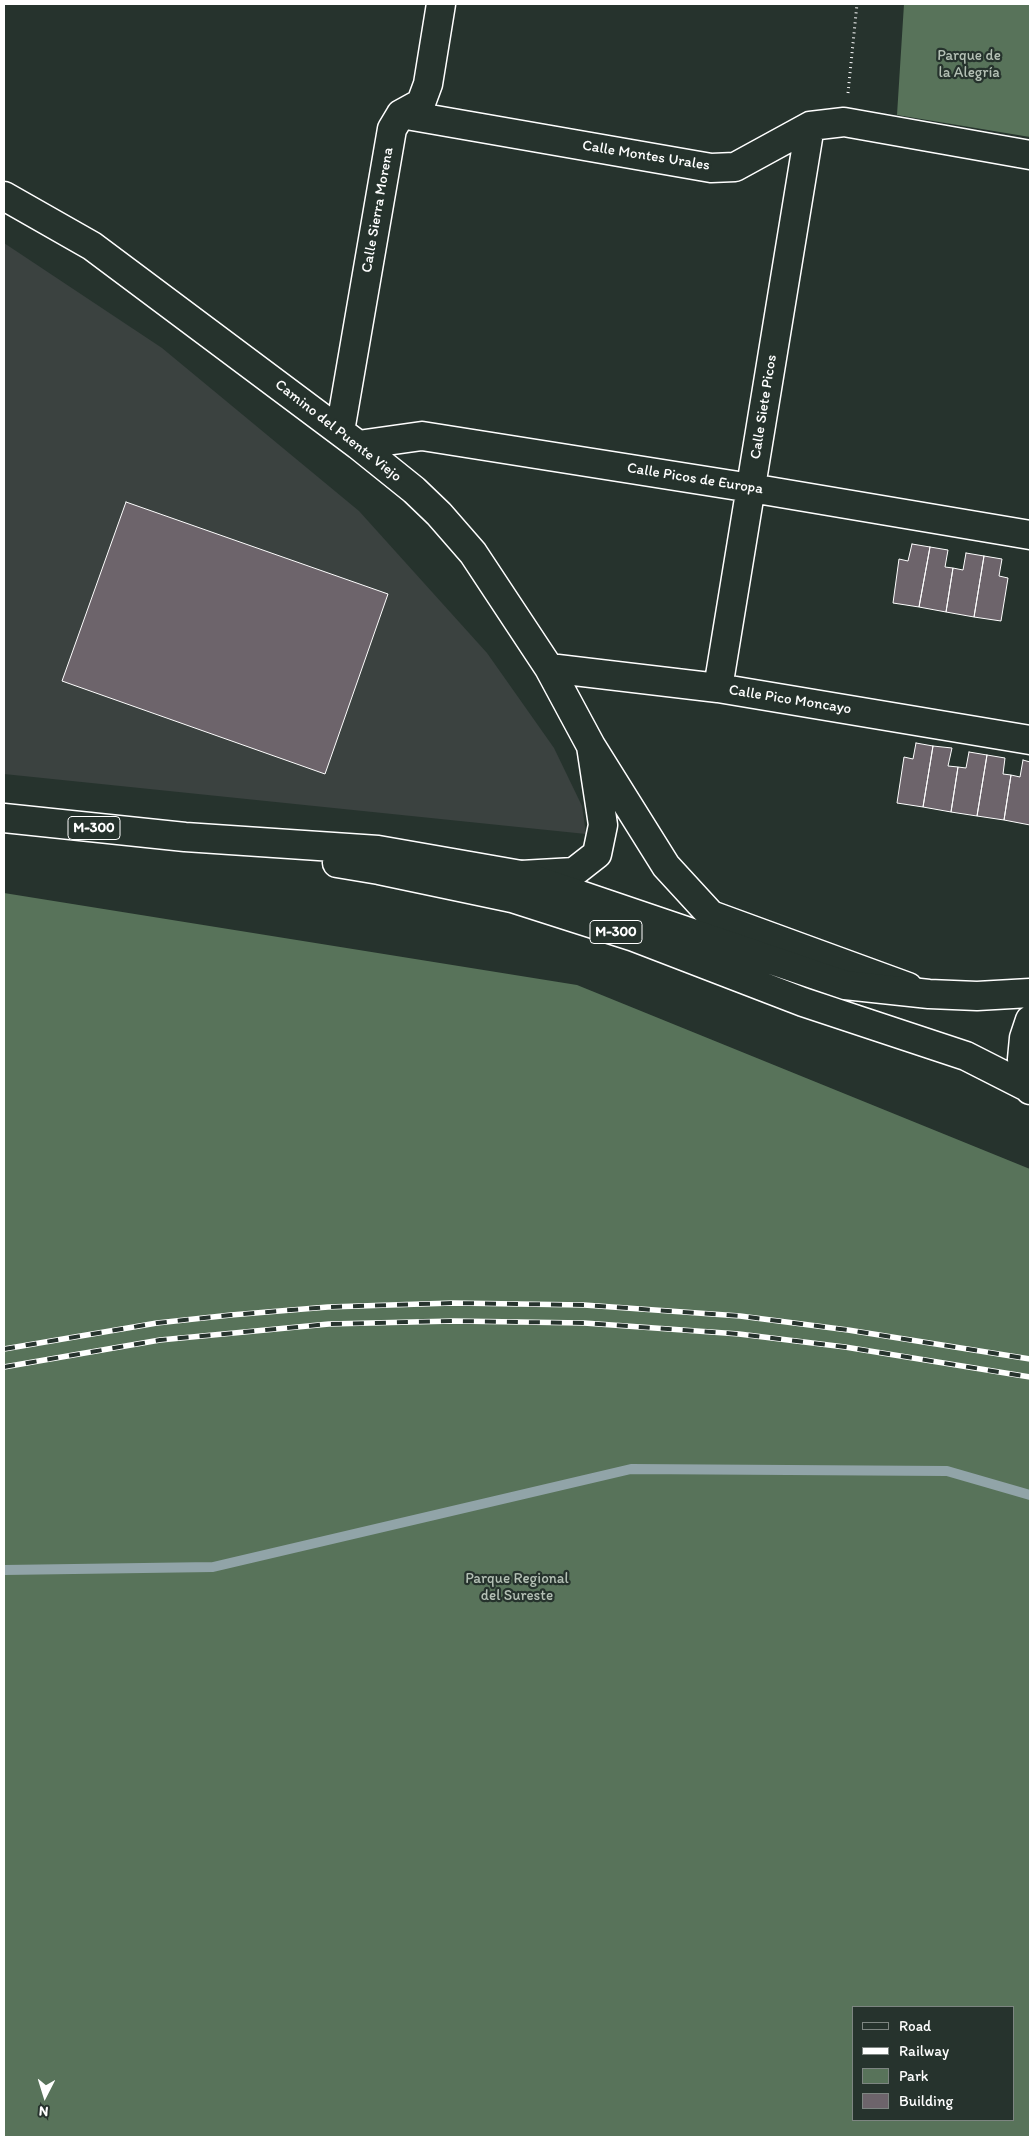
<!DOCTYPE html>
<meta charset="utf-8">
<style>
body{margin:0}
#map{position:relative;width:1034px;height:2141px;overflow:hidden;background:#26332d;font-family:Itim,sans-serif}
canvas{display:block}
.frame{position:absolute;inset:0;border:5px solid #fff;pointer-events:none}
.legend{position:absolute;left:852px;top:2006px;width:162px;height:115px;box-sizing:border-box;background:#26332d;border:1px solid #7d8581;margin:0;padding:6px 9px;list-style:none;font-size:15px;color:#fff}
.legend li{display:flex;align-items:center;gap:10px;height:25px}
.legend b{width:25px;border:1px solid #7d8581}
.north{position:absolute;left:20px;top:2071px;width:50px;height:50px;-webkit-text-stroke:4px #26332d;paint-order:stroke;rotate:185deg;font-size:14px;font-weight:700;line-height:20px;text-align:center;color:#fff}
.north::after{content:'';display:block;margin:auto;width:18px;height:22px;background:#fff;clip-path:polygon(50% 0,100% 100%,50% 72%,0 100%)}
</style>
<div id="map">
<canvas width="1034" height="2141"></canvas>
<div class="frame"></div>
<ul class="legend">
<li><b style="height:6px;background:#26332d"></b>Road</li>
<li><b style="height:6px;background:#fff"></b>Railway</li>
<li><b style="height:14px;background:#58735a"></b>Park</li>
<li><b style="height:14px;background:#6d646b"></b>Building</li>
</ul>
<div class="north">N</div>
</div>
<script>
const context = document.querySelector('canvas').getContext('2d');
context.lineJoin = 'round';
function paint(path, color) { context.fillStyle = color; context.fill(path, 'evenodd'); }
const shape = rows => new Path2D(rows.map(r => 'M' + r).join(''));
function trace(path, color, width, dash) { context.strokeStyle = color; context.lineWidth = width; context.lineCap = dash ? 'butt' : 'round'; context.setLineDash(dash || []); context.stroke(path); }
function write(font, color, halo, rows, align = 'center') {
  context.font = font + ' Itim,sans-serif'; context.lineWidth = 4.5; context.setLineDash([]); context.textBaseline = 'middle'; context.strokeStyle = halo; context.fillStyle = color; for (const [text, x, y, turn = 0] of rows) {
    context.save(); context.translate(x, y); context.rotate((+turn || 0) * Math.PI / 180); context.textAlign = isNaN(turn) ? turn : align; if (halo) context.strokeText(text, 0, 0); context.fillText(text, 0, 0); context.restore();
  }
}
paint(shape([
 [4,243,162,348,359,511,487,653,554,748,582,806,586,834,4,774]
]), '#3b4240');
paint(shape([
 [904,4,1030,4,1030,137,897,115],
 [4,893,577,985,1030,1169,1030,2137,4,2137],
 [853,2007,1013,2007,1013,2120,853,2120]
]), '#58735a');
trace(shape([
 [4,1570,213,1567,631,1469,947,1471,1030,1495]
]), '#91a4a8', 10);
const building = shape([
 [126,502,388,594,325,774,62,681,126,502],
 [912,544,930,547,919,607,893,603,899,559,908,561,912,544],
 [930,547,948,550,945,567,953,568,946,612,919,607,930,547],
 [966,553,984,556,974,617,946,612,953,568,963,570,966,553],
 [984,556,1002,559,999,576,1008,578,1001,621,974,617,984,556],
 [916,743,933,746,923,807,897,803,904,757,913,759,916,743],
 [933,746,952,748,948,766,958,767,951,812,923,807,933,746],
 [969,752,987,755,977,816,951,812,958,767,966,768,969,752],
 [987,755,1005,758,1003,774,1011,775,1004,820,977,816,987,755],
 [1023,760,1030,762,1030,825,1004,820,1011,775,1020,777,1023,760]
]);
paint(building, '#6d646b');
trace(building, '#fff', 1);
const street = shape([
 [401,114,711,168,735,167,810,126,844,122,1030,155],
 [4,196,92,246,358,445,414,490,439,514,473,553,549,668,591,746],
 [340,431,392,129,401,114,421,103,428,84,441,4],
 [358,445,422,436,751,488,1030,535],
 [549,668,718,688,1030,740],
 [718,688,810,126],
 [521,875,574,872,597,854,603,825,591,746,666,866,711,915,908,987]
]);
const primary = shape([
 [4,818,185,837,378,850,521,875,845,985,929,994,977,996,1030,993],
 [337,863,379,870,512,898,634,937,803,1002,966,1056,1029,1088],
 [1030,1020,1024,1038,1022,1059,1025,1079,1030,1090]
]);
trace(street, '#fff', 31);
trace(primary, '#fff', 31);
trace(shape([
 [848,93,857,4]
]), '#fff', 3, [1, 4]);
trace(street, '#26332d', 28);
trace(primary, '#26332d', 28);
const rail = shape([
 [4,1349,157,1323,231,1315,328,1307,453,1303,584,1305,740,1316,848,1330,1030,1359],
 [4,1367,160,1340,329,1324,454,1321,584,1323,739,1334,845,1347,1030,1377]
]);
trace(rail, '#fff', 5.5);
trace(rail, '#26332d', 4, [11]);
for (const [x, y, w] of [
 [94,828,52],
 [616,932,52]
]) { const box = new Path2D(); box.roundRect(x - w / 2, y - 11.5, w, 23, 4); context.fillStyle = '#26332d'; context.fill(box); trace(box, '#fff', 1); }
write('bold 14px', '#fff', null, [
 ["M-300",94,828],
 ["M-300",616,932]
]);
write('15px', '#b4c0b5', '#26332d', [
 ["Parque de",969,56],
 ["la Alegría",969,73],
 ["Parque Regional",517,1579],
 ["del Sureste",517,1596]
]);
write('15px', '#fff', '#26332d', [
 ["Calle Montes Urales",646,156,9],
 ["Calle Sierra Morena",378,210,-80],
 ["Calle Siete Picos",764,407,-81],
 ["Camino del Puente Viejo",338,431,38],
 ["Calle Picos de Europa",695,479,9],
 ["Calle Pico Moncayo",790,700,9]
]);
</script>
